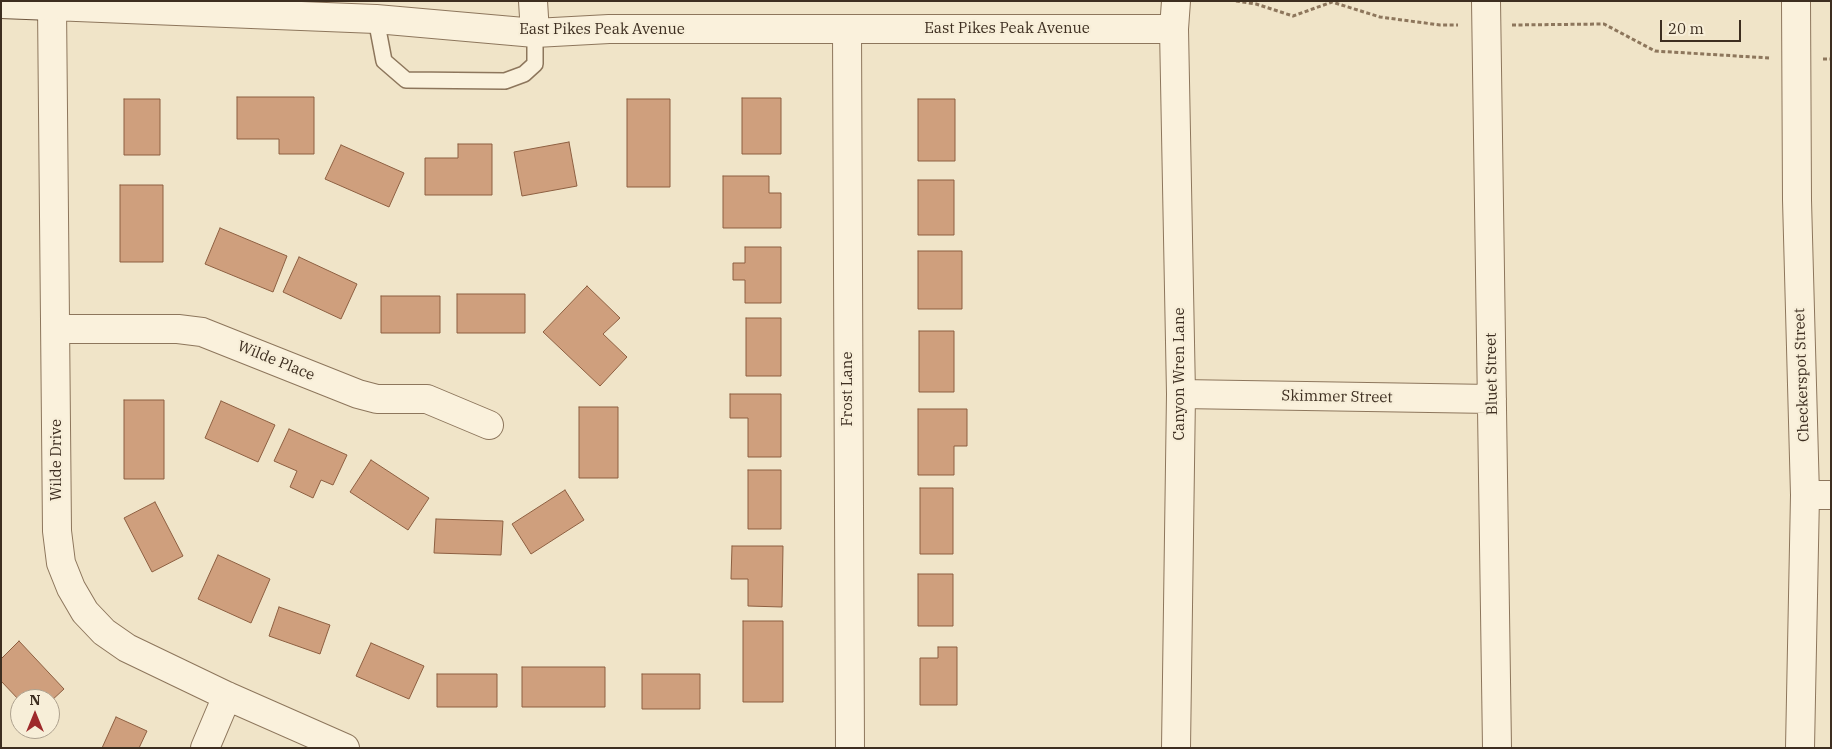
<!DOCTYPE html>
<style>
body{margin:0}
#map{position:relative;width:1832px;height:749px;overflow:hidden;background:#f0e4c8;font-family:"IBM Plex Serif",serif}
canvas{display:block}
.frame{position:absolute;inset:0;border:2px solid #3d2e20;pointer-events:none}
.north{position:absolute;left:10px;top:689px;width:50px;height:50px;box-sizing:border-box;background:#f7eed8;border:1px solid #ada18e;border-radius:50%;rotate:0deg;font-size:14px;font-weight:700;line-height:20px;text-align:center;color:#3d2e20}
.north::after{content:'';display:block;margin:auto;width:18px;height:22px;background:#9e2a2b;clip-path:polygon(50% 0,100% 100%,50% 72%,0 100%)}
.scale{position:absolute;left:1660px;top:20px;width:81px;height:22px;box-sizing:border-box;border:2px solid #3d2e20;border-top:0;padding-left:6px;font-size:15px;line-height:18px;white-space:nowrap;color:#3d2e20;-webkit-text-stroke:4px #f7eed8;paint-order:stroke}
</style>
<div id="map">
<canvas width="1832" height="749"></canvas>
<div class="frame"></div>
<div class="north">N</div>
<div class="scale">20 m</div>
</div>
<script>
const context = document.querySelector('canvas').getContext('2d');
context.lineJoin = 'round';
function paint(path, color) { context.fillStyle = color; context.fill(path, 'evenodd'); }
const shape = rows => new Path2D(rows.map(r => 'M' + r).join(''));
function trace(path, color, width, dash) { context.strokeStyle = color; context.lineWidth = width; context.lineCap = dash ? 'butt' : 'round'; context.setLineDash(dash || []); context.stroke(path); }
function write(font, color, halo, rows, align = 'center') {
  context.font = font + ' "IBM Plex Serif",serif'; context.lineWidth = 4.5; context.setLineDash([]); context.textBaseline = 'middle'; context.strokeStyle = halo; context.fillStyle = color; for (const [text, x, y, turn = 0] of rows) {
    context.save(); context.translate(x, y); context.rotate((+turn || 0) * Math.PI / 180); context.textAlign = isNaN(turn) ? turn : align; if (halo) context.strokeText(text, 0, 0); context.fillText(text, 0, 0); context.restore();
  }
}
const building = shape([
 [237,97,314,97,314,154,279,154,279,139,237,139,237,97],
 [742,98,781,98,781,154,742,154,742,98],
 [124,99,160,99,160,155,124,155,124,99],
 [627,99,670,99,670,187,627,187,627,99],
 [918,99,955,99,955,161,918,161,918,99],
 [569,142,577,186,522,196,514,152,569,142],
 [458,144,492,144,492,195,425,195,425,158,458,158,458,144],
 [341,145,404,173,389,207,325,179,341,145],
 [723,176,769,176,769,193,781,193,781,228,723,228,723,176],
 [918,180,954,180,954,235,918,235,918,180],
 [120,185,163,185,163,262,120,262,120,185],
 [220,228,287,256,273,292,205,264,220,228],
 [745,247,781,247,781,303,745,303,745,280,733,280,733,263,745,263,745,247],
 [918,251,962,251,962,309,918,309,918,251],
 [299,257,357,284,341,319,283,292,299,257],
 [587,286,620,318,603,334,627,357,600,386,543,332,587,286],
 [457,294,525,294,525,333,457,333,457,294],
 [381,296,440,296,440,333,381,333,381,296],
 [746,318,781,318,781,376,746,376,746,318],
 [919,331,954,331,954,392,919,392,919,331],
 [730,394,781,394,781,457,748,457,748,418,730,418,730,394],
 [124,400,164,400,164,479,124,479,124,400],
 [221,401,275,425,258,462,205,438,221,401],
 [579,407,618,407,618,478,579,478,579,407],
 [918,409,967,409,967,446,954,446,954,475,918,475,918,409],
 [289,429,347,455,333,485,321,480,313,498,290,487,297,471,274,461,289,429],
 [371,460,429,498,408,530,350,492,371,460],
 [748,470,781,470,781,529,748,529,748,470],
 [920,488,953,488,953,554,920,554,920,488],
 [565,490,584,520,531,554,512,524,565,490],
 [155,502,183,556,152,572,124,518,155,502],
 [436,519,503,521,501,555,434,553,436,519],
 [732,546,783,546,782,607,748,606,748,579,731,579,732,546],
 [218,555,270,579,251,623,198,599,218,555],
 [918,574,953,574,953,626,918,626,918,574],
 [279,607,330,625,320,654,269,636,279,607],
 [743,621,783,621,783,702,743,702,743,621],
 [19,641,64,689,50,702,50,699,20,699,20,701,1,681,1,659,19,641],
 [371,643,424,666,409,699,356,676,371,643],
 [938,647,957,647,957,705,920,705,920,658,938,658,938,647],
 [522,667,605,667,605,707,522,707,522,667],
 [437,674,497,674,497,707,437,707,437,674],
 [642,674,700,674,700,709,642,709,642,674],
 [116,717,147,731,139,748,102,748,116,717]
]);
paint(building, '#cf9f7d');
trace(building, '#8d5f41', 1);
const lane = shape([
 [376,19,384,61,406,80,505,81,524,74,535,64,535,33]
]);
const street = shape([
 [533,1,535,33],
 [1486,1,1497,748],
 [1796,1,1797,200,1805,495,1800,748],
 [847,30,850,748],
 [56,329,178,329,202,332,358,394,377,399,427,399,489,425],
 [1181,394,1492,399],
 [1805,495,1831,495],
 [205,748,227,696],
 [345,748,227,696,127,648,104,632,85,612,71,588,61,563,57,531,52,6,376,19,535,33,609,29,1174,29],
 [1176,748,1181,394,1174,29,1176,1]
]);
const secondary = shape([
 [1,4,52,6]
]);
trace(lane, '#8d765c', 18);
trace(street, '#8d765c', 30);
trace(secondary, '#6f573f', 30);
trace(shape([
 [1236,1,1256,4,1293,16,1332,2,1380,17,1440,25,1458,25],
 [1512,25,1604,24,1655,51,1769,58],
 [1823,59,1831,59]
]), '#8d765c', 3, [4, 2.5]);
trace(lane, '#faf1dc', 15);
trace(street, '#faf1dc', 28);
trace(secondary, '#faf1dc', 28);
write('15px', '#3d2e20', '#f7eed8', [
 ["East Pikes Peak Avenue",1007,29],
 ["East Pikes Peak Avenue",602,30],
 ["Wilde Place",276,361,22],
 ["Canyon Wren Lane",1180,374,-90],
 ["Bluet Street",1492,374,-91],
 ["Checkerspot Street",1802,375,-92],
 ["Frost Lane",848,389,-90],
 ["Skimmer Street",1337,397,1],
 ["Wilde Drive",57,460,-90]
]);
</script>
